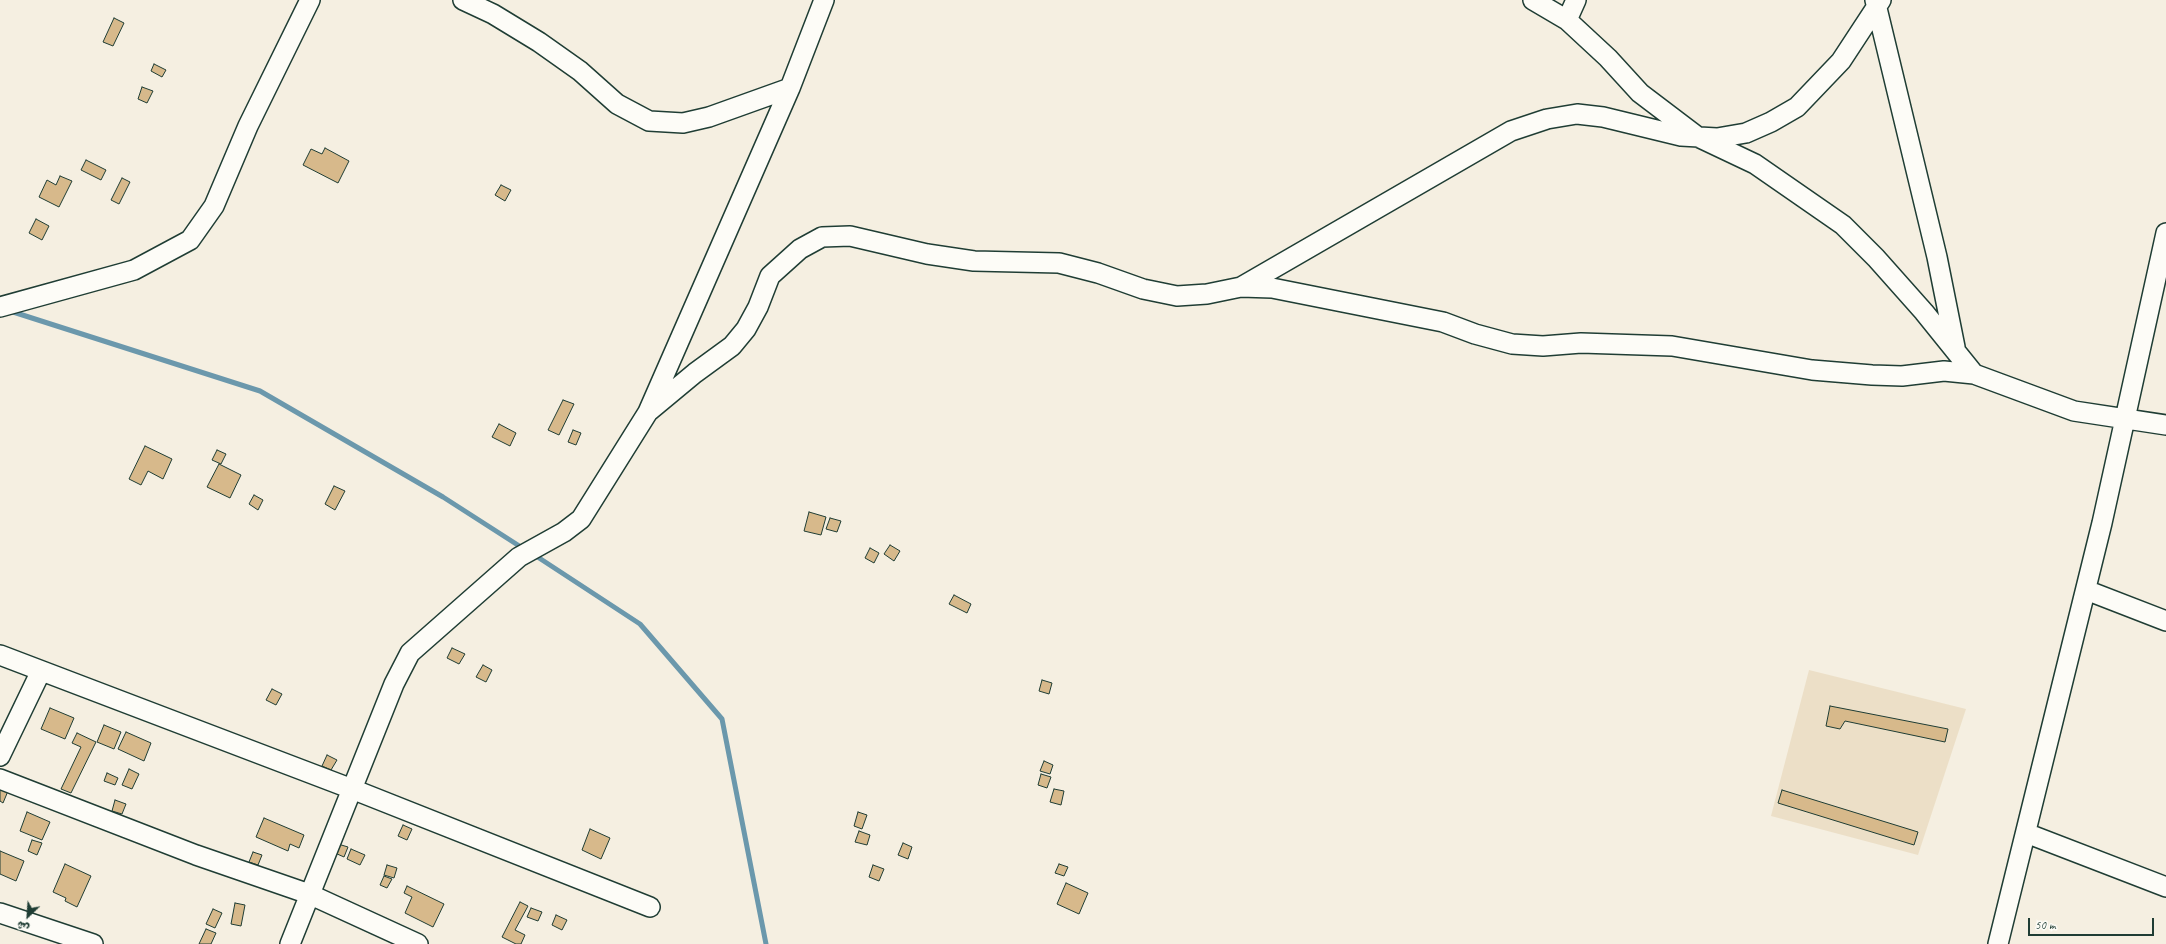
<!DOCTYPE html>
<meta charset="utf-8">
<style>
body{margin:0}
#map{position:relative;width:2166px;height:944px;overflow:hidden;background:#f5efe1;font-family:Caveat,"Playpen Sans Arabic",sans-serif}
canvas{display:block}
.north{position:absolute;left:8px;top:896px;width:40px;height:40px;-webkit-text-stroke:3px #fdfcf7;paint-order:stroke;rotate:205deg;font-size:11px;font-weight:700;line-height:16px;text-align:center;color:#1f3d34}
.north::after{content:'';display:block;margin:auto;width:14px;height:18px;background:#1f3d34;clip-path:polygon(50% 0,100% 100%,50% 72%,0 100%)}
.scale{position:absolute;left:2028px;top:918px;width:126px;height:18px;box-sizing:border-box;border:2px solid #1f3d34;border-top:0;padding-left:5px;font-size:12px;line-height:14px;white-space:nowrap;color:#1f3d34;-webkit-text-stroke:3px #fdfcf7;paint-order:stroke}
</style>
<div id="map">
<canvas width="2166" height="944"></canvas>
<div class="north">ش</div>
<div class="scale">50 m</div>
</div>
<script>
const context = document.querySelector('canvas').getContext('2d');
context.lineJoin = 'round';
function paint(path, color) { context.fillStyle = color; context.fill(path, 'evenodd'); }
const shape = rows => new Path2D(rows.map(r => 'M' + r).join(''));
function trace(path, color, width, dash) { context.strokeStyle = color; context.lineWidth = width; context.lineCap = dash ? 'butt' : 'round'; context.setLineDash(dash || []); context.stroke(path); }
paint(shape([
 [1809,670,1966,709,1918,855,1771,816]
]), '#ecdfc7');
trace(shape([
 [10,311,260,391,443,497,524,549],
 [533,554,640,624,722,719,766,944]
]), '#6b98ac', 5);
const building = shape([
 [114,18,124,23,113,46,103,42,114,18],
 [154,64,166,70,162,77,151,71,154,64],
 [142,87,153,91,147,103,138,99,142,87],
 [325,148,349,161,338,183,303,165,311,149,322,154,325,148],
 [86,160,106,170,101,180,81,170,86,160],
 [60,176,72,181,59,207,39,197,47,180,56,185,60,176],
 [122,178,130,182,119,204,111,200,122,178],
 [501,185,511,190,505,201,495,195,501,185],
 [36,219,49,226,42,240,29,233,36,219],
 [563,400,574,404,559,435,548,430,563,400],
 [499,424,516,433,510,446,492,437,499,424],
 [573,430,581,433,576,445,568,442,573,430],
 [145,446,172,459,163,479,148,471,141,485,129,479,145,446],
 [217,450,226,454,221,464,212,460,217,450],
 [219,464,241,475,230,498,207,487,219,464],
 [334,486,345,491,335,510,325,504,334,486],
 [254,495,263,500,258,510,249,504,254,495],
 [809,512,826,517,821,535,804,531,809,512],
 [830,518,841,521,837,532,826,529,830,518],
 [890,545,900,551,894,561,884,554,890,545],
 [870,548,879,553,874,563,865,558,870,548],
 [954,595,971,604,967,613,949,604,954,595],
 [452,648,465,654,459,664,447,658,452,648],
 [483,665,492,670,486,682,476,677,483,665],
 [1042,680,1052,683,1049,694,1039,691,1042,680],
 [272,689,282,694,276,705,266,700,272,689],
 [1830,706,1948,729,1945,742,1845,721,1840,729,1826,726,1830,706],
 [50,708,74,718,65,739,41,729,50,708],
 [104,725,121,732,114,749,97,742,104,725],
 [126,732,151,743,144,761,118,749,126,732],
 [77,733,96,742,71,793,61,789,81,747,72,743,77,733],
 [327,755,337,760,331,770,322,766,327,755],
 [1044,761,1053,765,1050,774,1040,771,1044,761],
 [129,769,139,774,132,789,122,785,129,769],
 [107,773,118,778,115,785,104,781,107,773],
 [1041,774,1051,777,1047,788,1038,785,1041,774],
 [0,787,8,791,3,803,0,801,0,787],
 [1054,789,1064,791,1061,805,1050,802,1054,789],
 [1782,790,1918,832,1914,845,1778,803,1782,790],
 [115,800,126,804,122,814,112,811,115,800],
 [27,812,50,822,42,840,20,831,27,812],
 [858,812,867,815,862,829,854,826,858,812],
 [264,818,304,835,299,848,290,844,288,851,256,837,264,818],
 [403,825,412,829,407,840,398,836,403,825],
 [590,829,610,838,601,859,582,850,590,829],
 [859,831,870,835,867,845,855,842,859,831],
 [32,840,42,843,37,855,28,851,32,840],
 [903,843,912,847,908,859,898,855,903,843],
 [338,844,348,847,344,857,335,853,338,844],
 [351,849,365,855,360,865,347,859,351,849],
 [0,851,24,861,16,881,0,874,0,851],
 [253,852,262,855,258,865,249,862,253,852],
 [65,864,91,876,77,907,65,901,66,898,53,892,65,864],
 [1059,864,1068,867,1064,876,1055,873,1059,864],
 [387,865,397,868,394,878,384,875,387,865],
 [873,865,884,869,879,881,869,877,873,865],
 [384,876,392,879,387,888,380,885,384,876],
 [1066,883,1088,893,1079,914,1057,904,1066,883],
 [407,886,444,904,433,927,405,913,412,897,404,893,407,886],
 [520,902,528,906,515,930,525,935,521,944,516,944,502,937,520,902],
 [235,903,245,905,241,926,231,924,235,903],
 [531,908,542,912,538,921,527,917,531,908],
 [213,909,222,913,215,928,206,924,213,909],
 [556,915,567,920,562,930,552,925,556,915],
 [206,929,216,933,211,944,199,944,206,929]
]);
paint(building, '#d7b98b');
trace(building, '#1f3d34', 1);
const minor = shape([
 [463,0,493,14,539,42,580,71,617,104,649,121,683,123,709,117,790,88],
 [1533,0,1567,20,1608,58,1640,93,1698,137,1755,164,1843,225,1876,258,1924,312,1974,374],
 [1875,0,1937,257,1955,347],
 [1567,20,1576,0],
 [1241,287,1511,131,1547,119,1577,114,1603,117,1681,136,1717,138,1746,133,1771,122,1797,107,1841,61,1881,0],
 [0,307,134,270,190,240,214,206,248,126,310,0],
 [648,412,695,373,732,346,746,329,758,307,770,276,800,249,822,237,850,236,927,254,974,261,1059,263,1098,273,1143,289,1177,296,1207,294,1241,287,1272,288,1443,322,1475,334,1512,344,1543,346,1581,343,1672,346,1812,370,1872,375,1902,376,1944,371,1974,374,2074,411,2166,425],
 [2086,590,2166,621],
 [0,655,352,789,650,907],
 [0,756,41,671],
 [0,779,196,855,309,894,418,944],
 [2026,833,2166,887],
 [0,913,93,944],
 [290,944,394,684,410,653,519,557,564,532,581,519,648,412,790,88,824,0],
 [1998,944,2102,523,2166,233]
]);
trace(minor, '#1f3d34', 22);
trace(minor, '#fdfcf7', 19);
</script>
